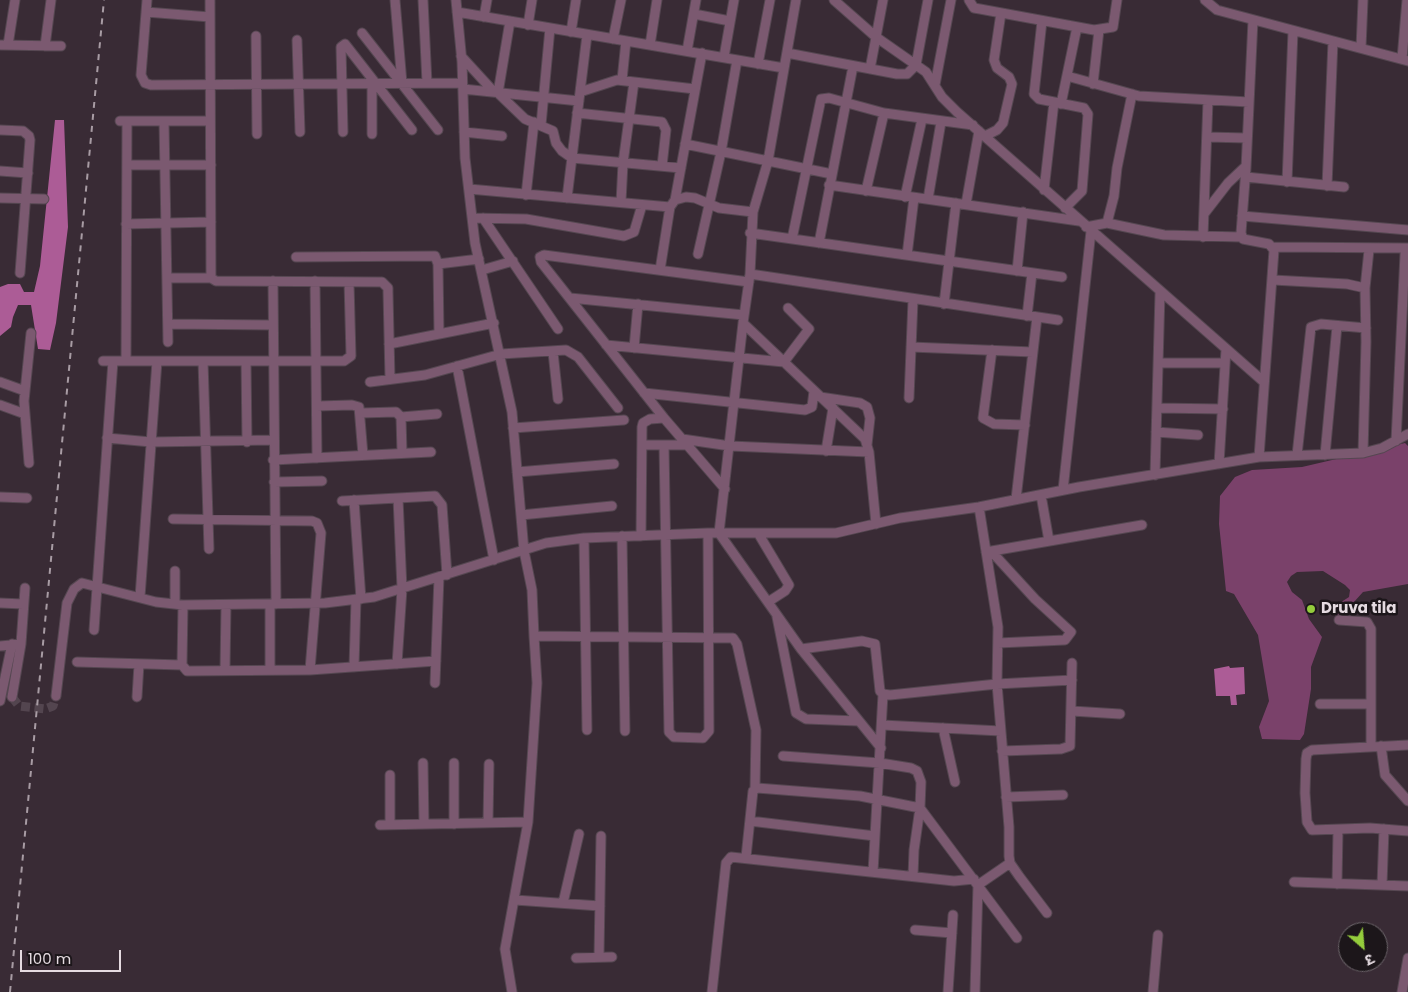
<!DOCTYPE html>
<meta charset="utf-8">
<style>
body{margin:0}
#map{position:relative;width:1408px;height:992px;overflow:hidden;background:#392b35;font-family:Poppins,"Noto Sans Devanagari",sans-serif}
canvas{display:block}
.north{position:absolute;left:1338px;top:922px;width:50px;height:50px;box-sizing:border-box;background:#1c161a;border:1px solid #6c656a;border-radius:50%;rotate:153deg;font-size:14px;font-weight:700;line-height:20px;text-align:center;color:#e5dbe1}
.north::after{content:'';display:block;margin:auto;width:18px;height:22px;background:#94cc3c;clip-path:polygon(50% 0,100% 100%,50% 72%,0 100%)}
.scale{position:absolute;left:20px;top:950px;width:101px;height:22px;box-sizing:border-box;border:2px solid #e5dbe1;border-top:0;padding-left:6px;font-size:15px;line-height:18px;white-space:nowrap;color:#e5dbe1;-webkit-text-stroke:4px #1c161a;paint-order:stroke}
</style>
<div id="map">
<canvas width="1408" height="992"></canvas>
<div class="north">उ</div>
<div class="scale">100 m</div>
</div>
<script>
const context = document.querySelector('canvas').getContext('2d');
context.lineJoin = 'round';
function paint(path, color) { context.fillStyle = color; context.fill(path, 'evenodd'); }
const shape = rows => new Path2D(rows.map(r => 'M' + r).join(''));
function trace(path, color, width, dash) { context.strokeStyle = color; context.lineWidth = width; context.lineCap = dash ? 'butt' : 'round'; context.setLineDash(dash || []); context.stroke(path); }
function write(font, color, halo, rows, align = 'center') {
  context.font = font + ' Poppins,sans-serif'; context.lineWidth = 5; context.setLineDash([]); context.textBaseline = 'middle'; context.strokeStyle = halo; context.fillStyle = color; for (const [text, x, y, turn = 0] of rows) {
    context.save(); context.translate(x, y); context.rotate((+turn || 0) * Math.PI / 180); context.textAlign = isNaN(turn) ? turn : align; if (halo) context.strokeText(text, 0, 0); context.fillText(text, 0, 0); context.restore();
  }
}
paint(shape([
 [1405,443,1408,446,1408,584,1363,592,1344,613,1336,616,1332,613,1332,608,1349,597,1350,590,1345,585,1323,571,1297,572,1291,576,1287,582,1292,592,1302,600,1309,619,1322,637,1311,667,1311,689,1304,734,1300,740,1262,739,1259,727,1269,701,1258,635,1234,594,1226,591,1219,524,1220,496,1235,477,1252,470,1302,467]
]), '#7a416a');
paint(shape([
 [55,120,64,120,68,227,56,323,50,350,38,349,31,305,18,305,13,317,11,327,0,336,0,287,8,284,20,284,24,292,34,292,40,266],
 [1229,666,1230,668,1244,667,1245,694,1236,695,1237,705,1231,705,1230,696,1216,696,1214,669]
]), '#ac5c96');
trace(shape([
 [12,697,19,706,45,709,53,706,56,696]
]), '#53454f', 9, [9, 4.5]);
const street = shape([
 [147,0,141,75,145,83,151,85,462,83],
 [210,0,211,278],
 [395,0,402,83],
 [423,0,427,83],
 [456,0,462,62,465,158,475,243,512,412,524,551,532,590,534,636,537,683,528,822,505,949,512,992],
 [834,0,876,37,926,72,942,97,957,112,1264,382],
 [969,0,974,8,980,9,1094,30,1113,27,1117,0],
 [1205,0,1217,10,1408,61],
 [146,12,210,17],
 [457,12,784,68],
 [694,14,730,21],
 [484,17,487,0],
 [1253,20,1246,168,1241,233,1243,239,1269,244,1274,250,1259,457],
 [510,21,498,93,525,119,553,131,556,143,562,151,572,158,681,168],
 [1042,21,1034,94,1039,99,1084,108,1088,114,1082,191,1065,208],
 [528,25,532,0],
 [571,32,576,0],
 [362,33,438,130],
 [256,36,257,134],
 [613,39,621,0],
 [297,40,300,132],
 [0,45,61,46],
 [8,45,15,0],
 [650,45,657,0],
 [45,46,51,0],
 [1361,48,1363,0],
 [687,51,696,0],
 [787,53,897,74,907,74,916,65,928,0],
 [461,56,494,92],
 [724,57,734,0],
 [1402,59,1407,0],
 [758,64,770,0],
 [870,69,883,0],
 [1067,76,1139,96,1249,102],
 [622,80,626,41],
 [1093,84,1099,30],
 [935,85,951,0],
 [463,89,579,101],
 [580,92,617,80,695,89],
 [1061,104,1077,27],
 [577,113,662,122,666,130,662,166],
 [120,121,210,121],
 [164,121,168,342],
 [541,125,550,28],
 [0,130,23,131,29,136,30,140,20,273],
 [343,132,341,47,345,44,412,130],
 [464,132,502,136],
 [372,134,372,84],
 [985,136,997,130,1003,123,1012,84,1009,77,997,68,994,60,1001,13],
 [1207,137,1247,138],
 [685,144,832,174],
 [127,165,211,165],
 [0,171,28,173],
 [1246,177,1344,187],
 [1287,182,1293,31],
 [829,185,1079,221],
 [1327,186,1333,41],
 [469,189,670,207],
 [1044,190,1054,102],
 [866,191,884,113],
 [526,195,534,122],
 [905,197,922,119],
 [0,198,44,199],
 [567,198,587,35],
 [928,199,941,122],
 [675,200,702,53],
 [621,202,623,163,634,82],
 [966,204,979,131],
 [1204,214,1228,183,1246,166],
 [1242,216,1408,230],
 [472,218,526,219,624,236,634,232,642,205],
 [483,218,558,329],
 [1107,223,1114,196,1117,168,1132,94],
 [126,224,211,222],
 [1086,227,1107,223,1164,235,1241,237],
 [750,233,1062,277],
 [1203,237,1208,100],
 [792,239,821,99,829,98,884,113,973,125],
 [819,243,853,66],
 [1272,247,1407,248],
 [698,254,721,152,737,60],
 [907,255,914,198],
 [296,257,435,256,438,264,439,334],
 [438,264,479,259],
 [482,270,513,261],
 [660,270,670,207,675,200,686,197,695,198,719,208,753,212],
 [1017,271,1023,212],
 [750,274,1058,320],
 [167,278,211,278,216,281,382,282,388,288,388,292,390,379],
 [1273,280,1347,284,1365,288,1366,342,1363,453],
 [273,281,276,604],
 [315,281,317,458],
 [1365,288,1369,250],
 [570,298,744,315],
 [944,304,956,203],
 [1027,316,1032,273],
 [743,323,750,274,753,212,768,161,796,0],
 [168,324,273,325],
 [389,344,494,323],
 [606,345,784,362,809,329,788,308],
 [911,347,1033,352],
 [634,348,638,304],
 [992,350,983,418,994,424,1025,425],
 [553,352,558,399],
 [103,361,344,361,351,356,349,282],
 [126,361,127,121],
 [203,361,209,549],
 [246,361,247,442],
 [1158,363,1225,363],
 [457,366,494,560],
 [0,382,25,391],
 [370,382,425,375,501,354,566,350,578,357,618,408],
 [644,393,805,410,812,407,814,391],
 [820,397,860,403,867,407,870,418,867,445],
 [909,398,913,300],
 [0,405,25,414],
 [317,406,352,405,359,407,363,455],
 [1157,408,1223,409],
 [361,413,396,412,401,417],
 [513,428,624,420],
 [1156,432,1198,435],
 [107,438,151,442,273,440],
 [682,439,730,446,869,452],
 [1396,441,1405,254,1408,248],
 [642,445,687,445],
 [664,445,669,732,674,737,703,738,709,731,708,533],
 [826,451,833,408],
 [402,453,401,417,437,414],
 [1297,455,1311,327,1321,324,1366,328],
 [1325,455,1337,326],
 [273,460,431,452],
 [29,463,24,401,31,333],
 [1219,464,1226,349],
 [517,472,614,464],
 [1155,475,1160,293],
 [274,482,322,481],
 [725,489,664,418,541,262,540,257,544,255,749,282],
 [1063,490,1091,231],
 [1041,495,1049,541],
 [0,497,27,498],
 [1016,499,1037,317],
 [354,500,361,599],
 [342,501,435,496,442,505,447,575],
 [979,507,998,627,997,684,1009,827,1009,856,1010,863,1019,876,1047,913],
 [521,515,612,506],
 [173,519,312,521,317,523,321,533,310,670],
 [876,524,869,452,865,439,743,323,719,533,801,649,881,748],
 [758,533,789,585,785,591,768,602],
 [622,536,625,731],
 [641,536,642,427,643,423,650,419,664,418],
 [584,538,587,730],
 [991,551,1035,599,1071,632,1065,640,998,643],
 [986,552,1142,525],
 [140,597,157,361],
 [0,603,23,604],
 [175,604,175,571],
 [777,617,796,713,806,719,858,721],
 [1339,620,1367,622,1371,629,1371,746],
 [94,630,113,361],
 [534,636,733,638,737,644,756,730,755,789],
 [0,646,21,644,25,588],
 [801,649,862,641,875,644,880,691,883,694,890,695,997,684,1072,680],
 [77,662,182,665,183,605],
 [397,664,402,589,398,498],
 [182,665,187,671,310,670,436,661],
 [354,667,356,599],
 [225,670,226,605],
 [270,670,270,604],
 [435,683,439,577],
 [56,696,67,603,74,589,82,583,156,602,183,605,325,603,374,597,546,543,584,538,708,533,836,533,900,518,979,507,1079,487,1259,457,1363,453,1382,448,1408,434],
 [12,697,21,644],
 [137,697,139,664],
 [0,701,12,644],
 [1320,704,1371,704],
 [1072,711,1120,714],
 [882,725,1001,731],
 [943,728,955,782],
 [1408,745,1312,750,1307,753,1306,759,1305,793,1307,822,1312,830,1370,828,1408,831],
 [1381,746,1385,775,1408,801],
 [1002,751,1061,749,1070,746,1072,663],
 [783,756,880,763,911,768,917,771,921,782,920,808,914,850,913,876],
 [423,763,424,824],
 [454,763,454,824],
 [1006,797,1063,795],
 [750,821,875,836],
 [488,823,489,764],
 [380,825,528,822],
 [390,825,390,775],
 [746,857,753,791,757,788,860,796,920,808,1017,938],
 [873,872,883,694],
 [1294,882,1408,886],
 [1337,884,1338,830],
 [1382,885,1384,829],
 [515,900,600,906],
 [563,903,579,834],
 [915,930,952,933],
 [599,957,601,836],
 [576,958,612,957],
 [712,992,726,863,731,857,954,881,974,879],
 [948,992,953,915],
 [975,992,978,885,1010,863],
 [1153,992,1158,935],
 [1402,992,1408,958]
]);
trace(street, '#554751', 11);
trace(street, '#7b5970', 9);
trace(shape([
 [10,992,104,0]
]), '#a89ca4', 2, [6, 6]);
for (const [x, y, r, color] of [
 [1311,609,5,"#94cc3c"]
]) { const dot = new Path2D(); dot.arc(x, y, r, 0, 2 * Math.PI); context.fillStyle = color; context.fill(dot); trace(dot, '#1c161a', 2); }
write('bold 15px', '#e5dbe1', '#1c161a', [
 ["Druva tila",1321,609]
], 'left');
</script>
